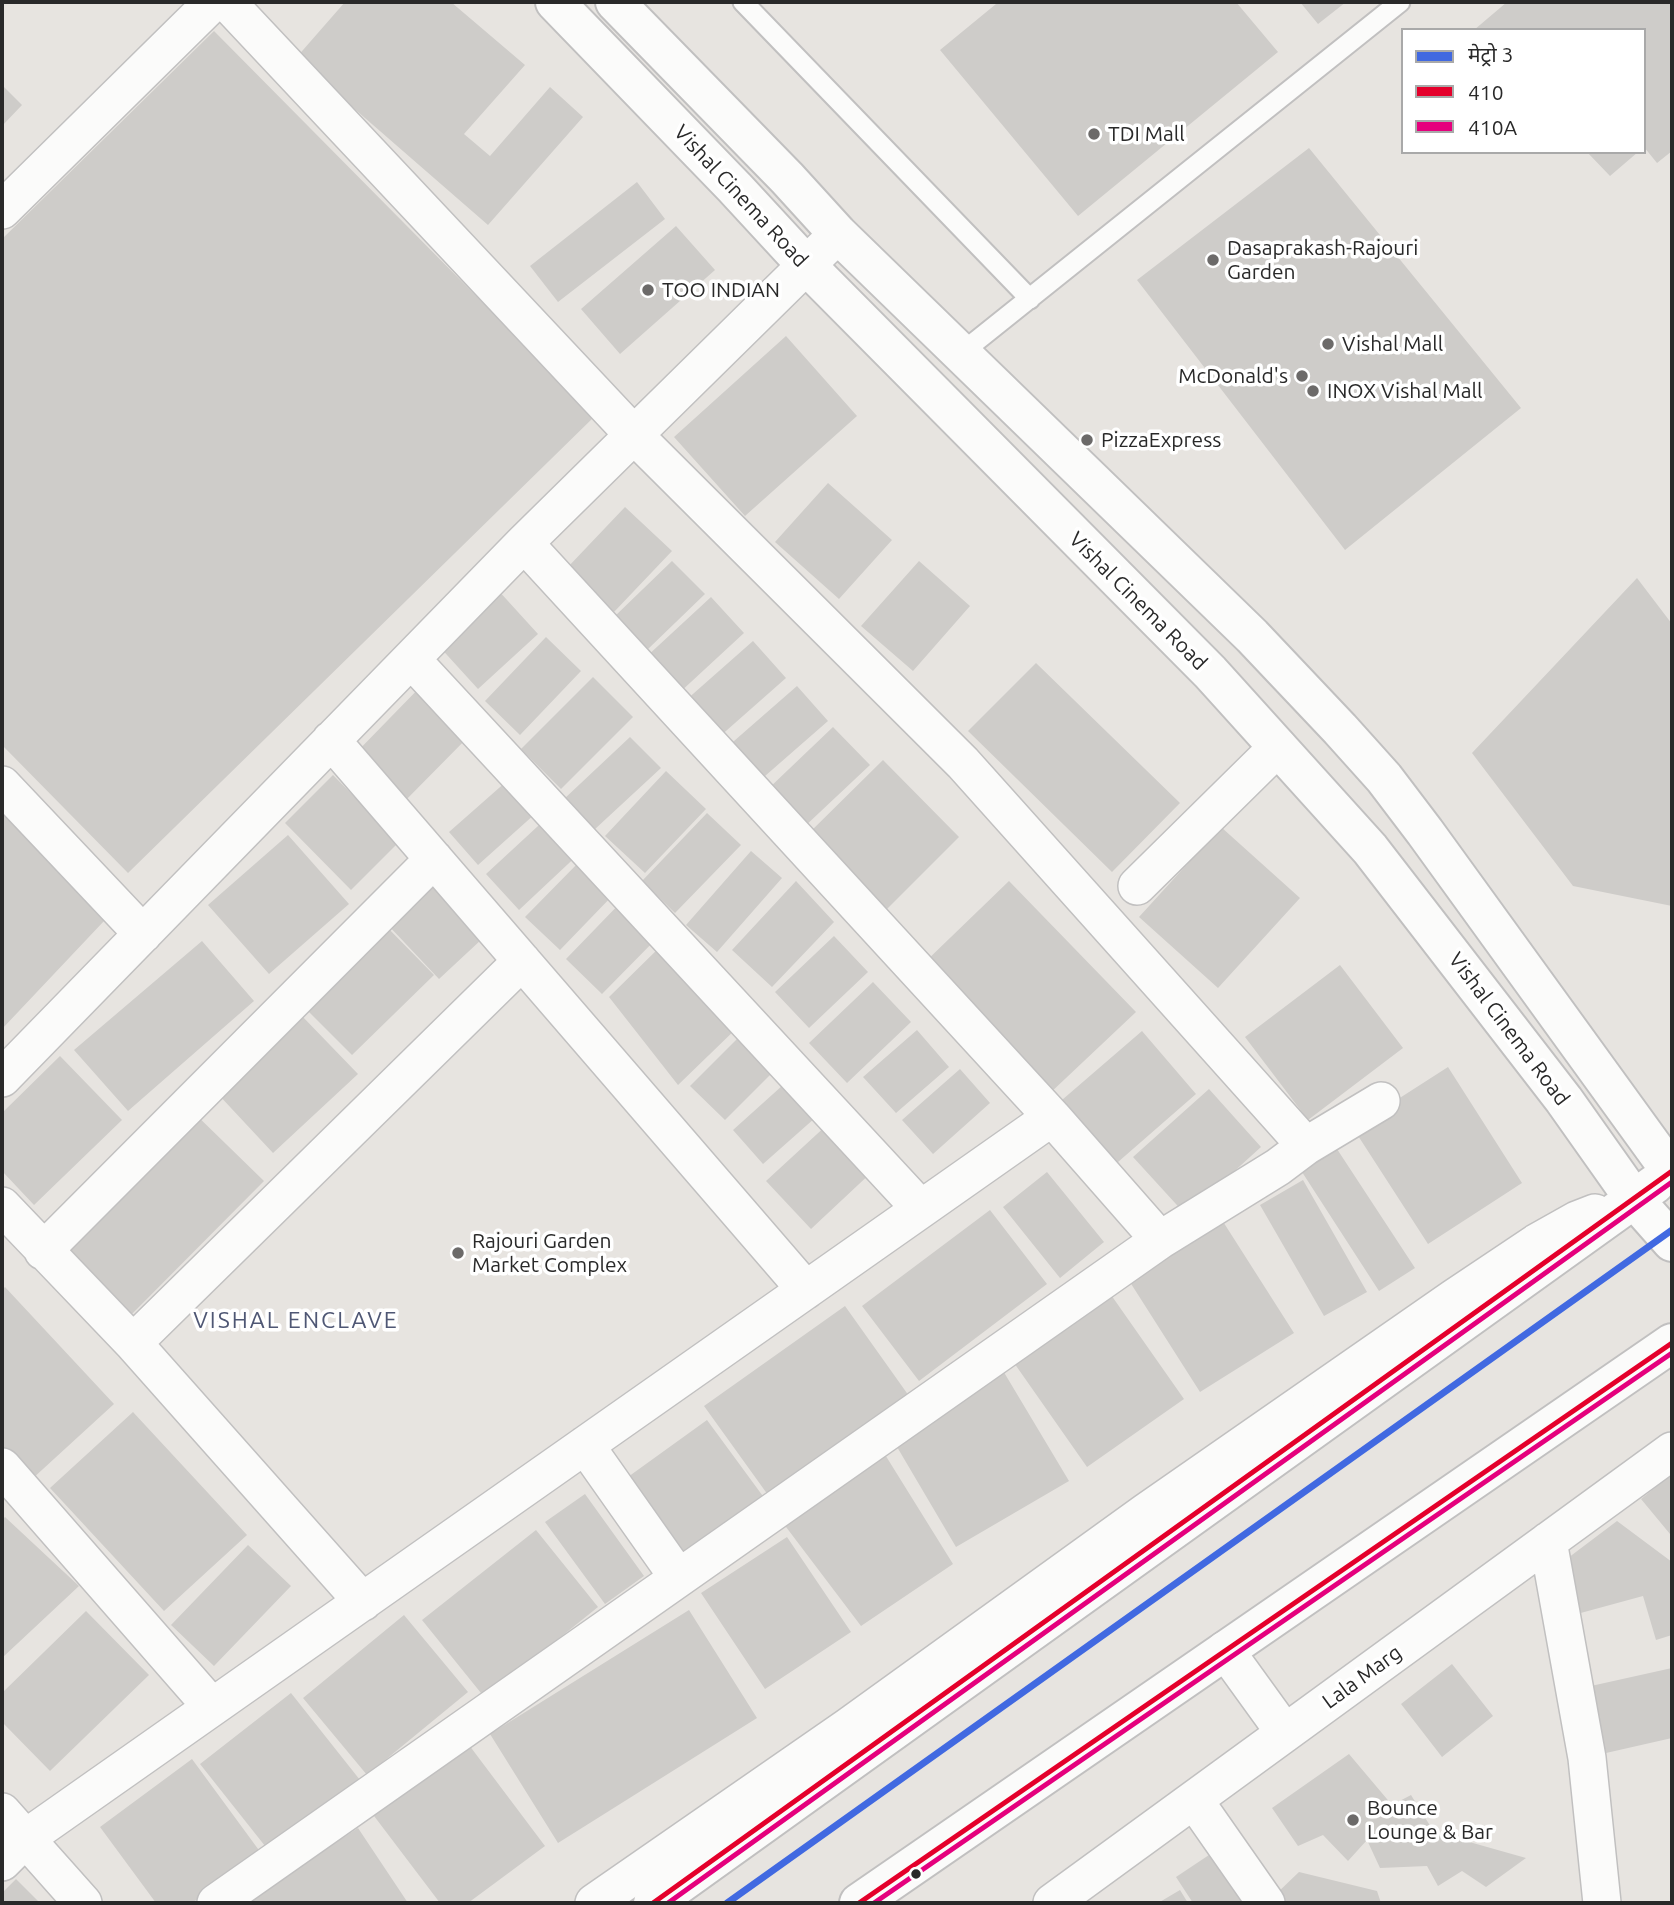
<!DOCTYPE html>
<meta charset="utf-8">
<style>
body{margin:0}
#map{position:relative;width:1674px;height:1905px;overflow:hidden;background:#e7e4e0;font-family:Ubuntu,"Noto Sans Devanagari",sans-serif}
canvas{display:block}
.frame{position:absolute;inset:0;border:4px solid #292929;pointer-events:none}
.legend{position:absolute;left:1401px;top:28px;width:245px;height:126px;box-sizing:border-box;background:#fff;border:2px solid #a9a9a9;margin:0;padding:9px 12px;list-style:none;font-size:21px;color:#292929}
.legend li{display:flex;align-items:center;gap:14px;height:35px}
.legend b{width:35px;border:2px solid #a9a9a9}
</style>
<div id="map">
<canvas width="1674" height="1905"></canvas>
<div class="frame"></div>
<ul class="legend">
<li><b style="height:9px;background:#4169e1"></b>मेट्रो 3</li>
<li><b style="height:9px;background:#e4002b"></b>410</li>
<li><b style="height:9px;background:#e5007d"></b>410A</li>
</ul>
</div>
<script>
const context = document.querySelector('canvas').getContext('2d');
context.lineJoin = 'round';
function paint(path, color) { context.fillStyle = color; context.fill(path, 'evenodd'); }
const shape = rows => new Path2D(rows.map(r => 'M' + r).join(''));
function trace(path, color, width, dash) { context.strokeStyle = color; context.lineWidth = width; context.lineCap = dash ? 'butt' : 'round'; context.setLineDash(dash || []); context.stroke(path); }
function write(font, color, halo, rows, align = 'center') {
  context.font = font + ' Ubuntu,sans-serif'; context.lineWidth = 7; context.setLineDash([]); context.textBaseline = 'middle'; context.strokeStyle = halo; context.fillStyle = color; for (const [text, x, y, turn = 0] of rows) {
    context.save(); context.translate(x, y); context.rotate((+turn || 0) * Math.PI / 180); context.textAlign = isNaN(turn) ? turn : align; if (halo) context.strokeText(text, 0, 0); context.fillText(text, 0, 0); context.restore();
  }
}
paint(shape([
 [345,2,451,2,525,65,464,134,490,156,550,87,583,117,488,225,296,58],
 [994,2,1236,2,1278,52,1078,216,940,50,996,4],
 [1300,2,1346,2,1318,24],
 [1507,2,1672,3,1672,151,1657,163,1644,147,1644,30,1474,30],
 [214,31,595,416,128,873,2,745,2,239],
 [2,85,22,105,2,126],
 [1309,148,1521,408,1345,550,1137,280],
 [1587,152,1638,152,1610,176],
 [637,182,665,219,558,302,530,266],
 [676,226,715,270,620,354,581,309],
 [786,336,857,416,745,516,674,437],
 [828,483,892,540,839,599,775,542],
 [625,507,672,551,614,612,567,568],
 [672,561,705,594,647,650,614,617],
 [919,561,970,606,913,671,861,626],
 [1637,578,1672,624,1672,906,1573,886,1472,753],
 [497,589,538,634,478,689,437,644],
 [711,597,744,633,678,694,645,658],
 [546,637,581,671,520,735,485,701],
 [753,641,786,678,718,738,685,701],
 [1036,663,1180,803,1112,872,968,731],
 [593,677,633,717,561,789,521,749],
 [426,681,476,729,399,807,350,759],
 [797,686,828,721,757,783,726,748],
 [833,727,870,765,803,828,767,790],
 [630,737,661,768,594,830,564,799],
 [883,760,959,837,881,915,804,838],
 [666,771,706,809,645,873,605,836],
 [516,773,545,805,478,865,449,832],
 [333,775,399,842,351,890,285,823],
 [2,813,104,921,2,1029],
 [707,813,741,845,675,913,642,881],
 [551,814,584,849,519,910,486,874],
 [1221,827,1300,898,1218,988,1139,917],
 [288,835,349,904,269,974,208,905],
 [751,851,782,878,717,952,686,925],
 [581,860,615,893,560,950,525,917],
 [796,881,834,922,772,987,732,950],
 [1009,881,1136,1012,1048,1095,922,965],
 [430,884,482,939,439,979,387,924],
 [626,897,662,933,602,994,566,959],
 [382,922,434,975,352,1055,299,1002],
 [834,936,868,972,809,1028,775,992],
 [202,941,254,1001,128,1111,74,1050],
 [666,941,740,1025,678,1085,609,997],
 [1340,965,1403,1048,1308,1120,1245,1037],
 [873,982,911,1022,847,1083,809,1043],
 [301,1015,358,1074,273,1153,217,1093],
 [746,1030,781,1064,725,1120,690,1086],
 [917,1030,949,1067,896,1113,863,1077],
 [1142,1031,1196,1094,1110,1169,1055,1106],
 [60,1056,122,1120,34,1205,2,1171,2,1113],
 [1448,1067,1522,1183,1428,1244,1353,1128],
 [960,1069,990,1103,933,1154,902,1120],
 [793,1076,824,1110,763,1164,733,1130],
 [1209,1089,1261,1147,1186,1215,1133,1157],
 [188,1107,264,1181,130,1316,55,1241],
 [829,1123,874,1170,811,1229,766,1181],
 [1337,1149,1415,1268,1379,1291,1302,1172],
 [1047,1172,1104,1242,1060,1278,1003,1207],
 [1303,1180,1367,1292,1324,1316,1260,1205],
 [990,1210,1047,1284,919,1381,862,1306],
 [1222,1220,1294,1333,1200,1392,1128,1279],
 [5,1287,114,1404,31,1480,2,1448,2,1290],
 [1109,1292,1184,1399,1087,1467,1012,1360],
 [845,1306,909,1396,768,1495,704,1406],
 [1002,1369,1069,1481,956,1547,890,1435],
 [133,1412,247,1535,164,1611,50,1488],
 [707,1420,765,1499,683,1556,621,1482],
 [884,1453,953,1564,861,1626,780,1519],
 [1672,1474,1672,1532,1670,1534,1641,1499],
 [585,1494,644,1576,605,1604,545,1522],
 [5,1517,79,1586,2,1658,2,1520],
 [1617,1521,1672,1562,1672,1635,1656,1640,1643,1596,1566,1617,1560,1564],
 [536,1530,598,1607,485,1698,422,1620],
 [787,1537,851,1632,765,1689,701,1593],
 [248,1545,291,1586,214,1666,171,1625],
 [689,1610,757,1718,558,1843,490,1734],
 [86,1611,149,1675,50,1771,2,1722,2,1693],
 [404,1615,468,1692,367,1775,303,1698],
 [1452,1664,1493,1716,1442,1757,1401,1704],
 [1672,1668,1672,1738,1606,1753,1591,1686],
 [291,1693,360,1780,269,1851,200,1764],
 [463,1737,545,1846,468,1903,440,1903,368,1808],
 [1349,1754,1392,1805,1411,1795,1434,1832,1526,1858,1486,1887,1462,1871,1438,1886,1427,1866,1380,1868,1367,1840,1348,1861,1323,1835,1298,1846,1272,1808],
 [192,1759,261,1853,192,1903,156,1903,100,1827],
 [358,1828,408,1903,243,1903],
 [1218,1849,1253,1903,1193,1903,1176,1877],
 [1299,1872,1377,1891,1381,1903,1281,1903,1275,1895],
 [16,1879,40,1903,2,1903,2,1893],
 [1180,1890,1188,1903,1158,1903]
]), '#ceccc9');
const lane = shape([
 [743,2,1030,299],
 [960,354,1400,2]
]);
const street = shape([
 [2,210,213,2],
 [524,543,1052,1117,1160,1240],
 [411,659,921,1209],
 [331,740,806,1290],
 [2,785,143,934],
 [1137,886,1278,747],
 [2,1078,524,543,838,234],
 [1306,1146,1381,1101],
 [2,1206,133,1343,363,1602],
 [43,1251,434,859],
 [133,1343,522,961],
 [585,1445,678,1577],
 [2,1467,212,1707],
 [1548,1541,1587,1758,1602,1903],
 [1225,1650,1285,1733],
 [1194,1800,1266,1903],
 [2,1812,83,1903],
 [2,1862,26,1838,1052,1117],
 [216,1903,1160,1240,1278,1167,1306,1146,963,763,634,435,227,2],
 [594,1903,848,1727,1146,1512,1454,1298,1536,1243,1577,1220,1595,1213],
 [1052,1903,1672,1451]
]);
const secondary = shape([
 [555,2,735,188,807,266,1210,672,1370,849,1564,1100,1634,1199,1672,1242],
 [615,2,787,178,838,234,1252,636,1340,729,1384,778,1425,832,1672,1173],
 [653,1903,1655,1184],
 [859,1903,1672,1343]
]);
trace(lane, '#c1c0c0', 23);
trace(street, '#c1c0c0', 40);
trace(secondary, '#c1c0c0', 42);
trace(lane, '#fbfbfa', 19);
trace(street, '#fbfbfa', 37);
trace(secondary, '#fbfbfa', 38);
trace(shape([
 [653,1903,1672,1171],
 [859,1903,1672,1343]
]), '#e4002b', 5);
trace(shape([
 [668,1903,1672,1182],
 [874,1903,1672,1353]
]), '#e5007d', 5);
trace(shape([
 [727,1903,1672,1230]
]), '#4169e1', 7);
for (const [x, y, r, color] of [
 [1094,134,7,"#6c6a69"],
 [1213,260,7,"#6c6a69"],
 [648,290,7,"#6c6a69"],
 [1328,344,7,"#6c6a69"],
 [1302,376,7,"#6c6a69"],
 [1313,391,7,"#6c6a69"],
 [1087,440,7,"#6c6a69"],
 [458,1253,7,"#6c6a69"],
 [1353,1820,7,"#6c6a69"],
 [916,1874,6,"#292929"]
]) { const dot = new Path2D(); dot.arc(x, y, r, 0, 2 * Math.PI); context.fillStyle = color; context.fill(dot); trace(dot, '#fff', 2.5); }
write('21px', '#292929', '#fff', [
 ["TDI Mall",1108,134],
 ["Dasaprakash-Rajouri",1227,248],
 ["Garden",1227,272],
 ["TOO INDIAN",662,290],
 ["Vishal Mall",1342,344],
 ["McDonald's",1288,376,"right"],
 ["INOX Vishal Mall",1327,391],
 ["PizzaExpress",1101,440],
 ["Rajouri Garden",472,1241],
 ["Market Complex",472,1265],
 ["Bounce",1367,1808],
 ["Lounge & Bar",1367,1832]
], 'left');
write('21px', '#292929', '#fff', [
 ["Vishal Cinema Road",741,196,47],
 ["Vishal Cinema Road",1138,601,45],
 ["Vishal Cinema Road",1509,1029,53],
 ["Lala Marg",1362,1677,-36]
]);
context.letterSpacing = '2px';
write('23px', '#4f5774', '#fff', [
 ["VISHAL ENCLAVE",296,1320]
]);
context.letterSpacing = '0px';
</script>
